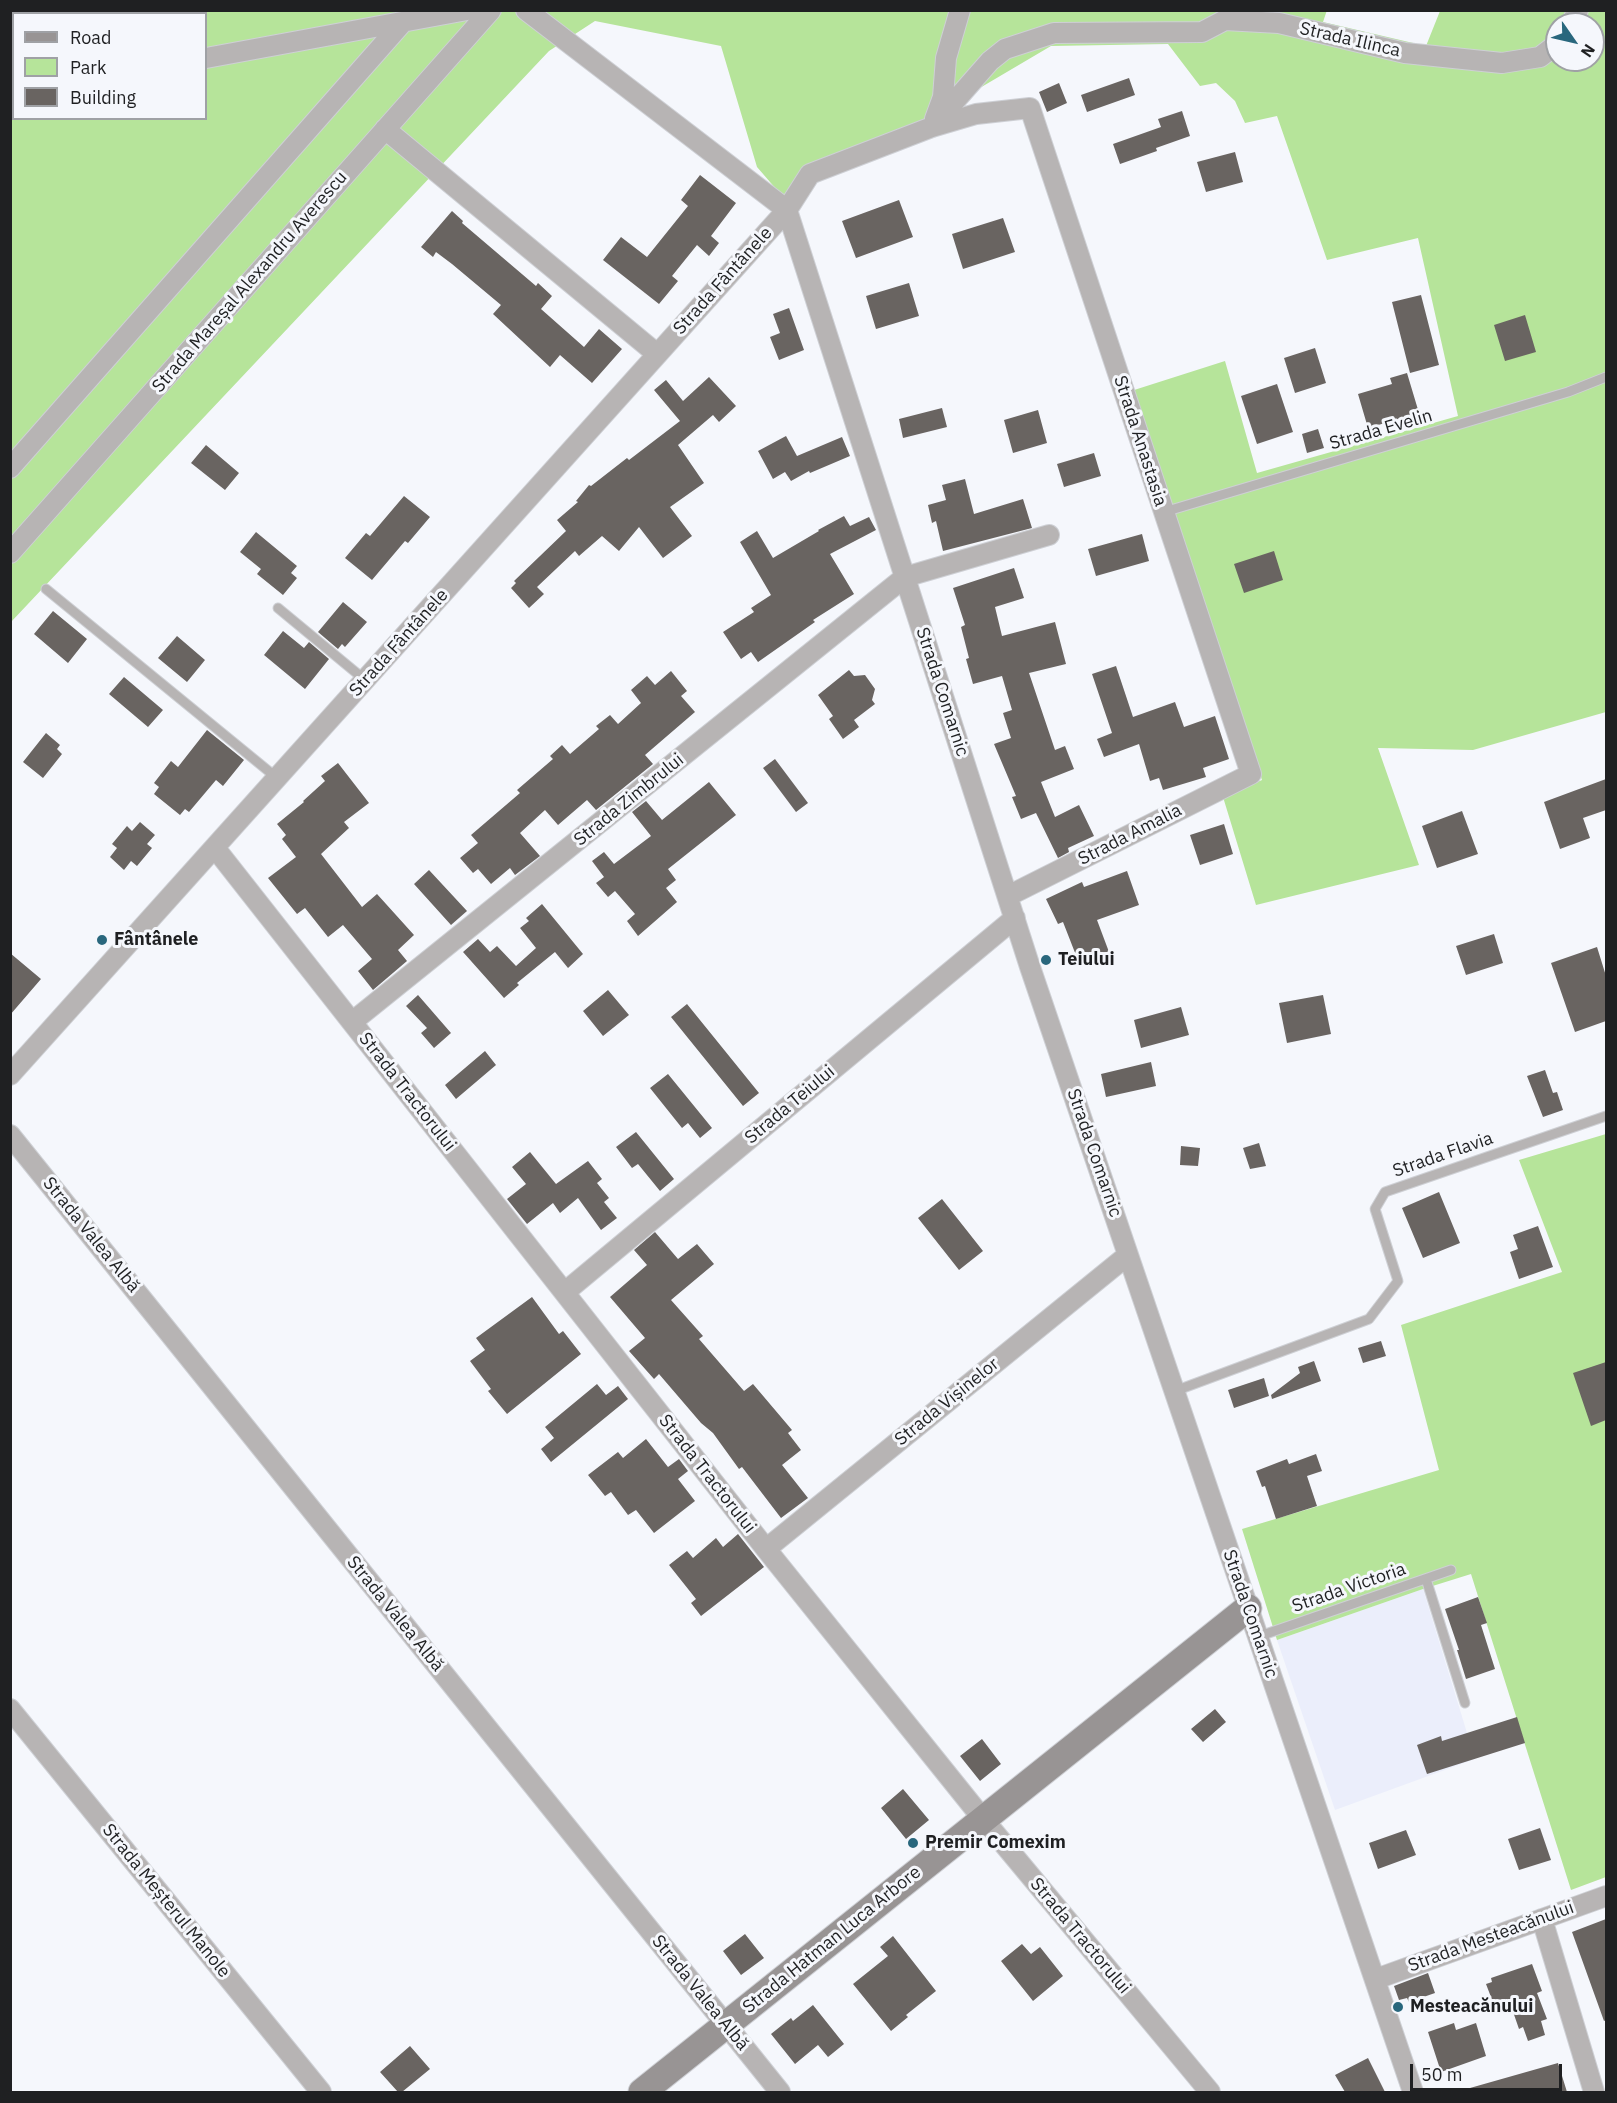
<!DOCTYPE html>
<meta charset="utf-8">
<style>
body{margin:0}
#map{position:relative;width:1617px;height:2103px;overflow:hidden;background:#f5f7fc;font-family:"IBM Plex Sans",sans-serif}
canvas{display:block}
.frame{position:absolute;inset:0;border:12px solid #1f2022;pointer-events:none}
.legend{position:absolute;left:12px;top:12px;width:195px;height:108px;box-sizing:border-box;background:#f5f7fc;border:2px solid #9fa1a5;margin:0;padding:8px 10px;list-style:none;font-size:18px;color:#1f2022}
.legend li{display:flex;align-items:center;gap:12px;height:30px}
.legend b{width:30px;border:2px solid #9fa1a5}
.north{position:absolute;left:1545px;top:12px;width:60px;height:60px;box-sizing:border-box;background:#f5f7fc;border:2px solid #9fa1a5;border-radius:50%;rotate:124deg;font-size:16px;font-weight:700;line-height:24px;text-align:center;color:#1f2022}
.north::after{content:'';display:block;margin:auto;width:21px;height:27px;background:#29677d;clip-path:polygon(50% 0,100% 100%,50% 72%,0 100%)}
.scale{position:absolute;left:1410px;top:2064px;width:152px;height:27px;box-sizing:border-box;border:3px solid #1f2022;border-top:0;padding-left:8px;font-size:18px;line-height:21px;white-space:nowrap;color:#1f2022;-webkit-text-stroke:4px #f5f7fc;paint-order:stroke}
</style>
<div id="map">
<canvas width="1617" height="2103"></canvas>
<div class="frame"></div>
<ul class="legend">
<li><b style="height:8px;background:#989494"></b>Road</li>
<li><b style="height:16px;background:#b6e49a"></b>Park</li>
<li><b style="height:16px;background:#696461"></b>Building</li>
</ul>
<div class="north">N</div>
<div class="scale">50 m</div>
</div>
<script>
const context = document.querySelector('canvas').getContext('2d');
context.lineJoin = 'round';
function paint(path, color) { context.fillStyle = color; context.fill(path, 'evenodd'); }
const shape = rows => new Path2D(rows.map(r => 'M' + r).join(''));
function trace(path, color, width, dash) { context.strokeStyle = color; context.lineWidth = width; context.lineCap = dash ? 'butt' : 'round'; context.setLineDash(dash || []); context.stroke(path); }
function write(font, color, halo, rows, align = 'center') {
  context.font = font + ' "IBM Plex Sans",sans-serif'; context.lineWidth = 6; context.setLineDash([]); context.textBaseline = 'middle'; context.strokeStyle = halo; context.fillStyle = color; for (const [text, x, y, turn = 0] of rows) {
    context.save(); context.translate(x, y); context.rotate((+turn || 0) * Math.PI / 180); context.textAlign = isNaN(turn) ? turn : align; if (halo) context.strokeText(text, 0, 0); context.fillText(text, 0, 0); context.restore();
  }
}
paint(shape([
 [1423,1589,1475,1759,1335,1810,1277,1640]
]), '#ebeefb');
paint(shape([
 [1327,10,1323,22,1426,46,1440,11,1606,11,1606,712,1473,750,1378,748,1419,865,1256,905,1223,797,1262,780,1131,391,1225,361,1257,473,1458,416,1418,238,1327,260,1277,116,1245,123,1235,101,1216,83,1200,86,1168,44,1051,46,917,125,783,197,757,167,721,46,595,21,549,51,11,622,11,11],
 [14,14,206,14,206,118,14,118],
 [1557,24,1593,24,1593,60,1557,60],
 [1606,1134,1606,1877,1571,1890,1471,1574,1423,1589,1277,1640,1242,1529,1439,1470,1401,1325,1562,1272,1519,1160]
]), '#b6e49a');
paint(shape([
 [1129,78,1135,95,1087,112,1081,95],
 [1059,83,1067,103,1047,112,1039,92],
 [1182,111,1190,136,1156,148,1157,151,1120,164,1113,144,1161,127,1158,119],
 [1235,152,1243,182,1206,192,1197,162],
 [700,175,736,203,711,236,719,243,709,256,697,245,672,276,678,281,659,304,603,260,621,237,647,257,688,206,681,200],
 [899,200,913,237,856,258,842,221],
 [452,211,463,221,462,223,536,286,538,283,552,296,541,309,584,347,599,329,622,349,592,383,560,355,550,367,493,314,501,305,452,264,436,252,433,257,421,247],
 [1003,218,1015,252,963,269,952,234],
 [909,283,919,316,876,329,866,296],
 [1421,295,1439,365,1410,373,1392,302],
 [789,308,804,350,779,360,770,337,780,333,773,314],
 [1525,315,1536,352,1505,361,1494,325],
 [1315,348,1326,383,1295,393,1284,358],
 [1407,373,1419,413,1368,428,1358,394,1392,384,1390,378],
 [709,377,736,406,719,422,713,415,678,445,704,483,670,507,692,536,663,558,639,527,619,551,602,536,579,556,575,551,537,587,544,594,529,608,511,588,516,583,514,581,566,531,557,520,578,502,576,501,589,485,591,486,627,458,629,460,680,421,654,390,666,380,683,401],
 [1277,384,1293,432,1257,444,1241,396],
 [942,408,947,427,903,438,899,419],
 [1038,410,1047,443,1013,453,1004,420],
 [1318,429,1324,448,1307,453,1302,434],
 [786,436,797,456,842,437,850,456,810,473,809,471,791,481,785,472,773,479,758,451],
 [206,445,239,473,225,490,191,463],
 [1094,453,1101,476,1064,487,1057,464],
 [965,479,974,514,1023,499,1032,528,943,551,936,521,932,523,928,505,946,500,942,485],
 [404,496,430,517,408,543,405,541,372,580,345,558,366,533,370,536],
 [844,516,850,526,869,517,876,530,830,554,854,594,813,620,815,622,758,662,751,652,741,659,723,632,754,612,751,608,771,595,740,542,757,531,773,558,819,531,818,530],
 [256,532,297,566,291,573,297,578,283,595,257,574,261,569,240,552],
 [1142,534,1149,561,1096,576,1088,549],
 [1274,551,1283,580,1244,593,1234,564],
 [1014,568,1024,598,995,607,1002,636,1055,622,1066,664,1029,673,1055,750,1065,746,1074,769,1041,782,1055,817,1079,805,1094,836,1068,848,1069,852,1058,858,1036,813,1021,819,1012,797,1016,796,994,744,1011,738,1003,713,1012,710,1002,676,973,684,966,659,969,658,961,627,965,625,953,588],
 [343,602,367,622,345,647,342,644,338,649,318,632],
 [53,611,87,639,68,663,34,634],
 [283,631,304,648,309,642,329,659,305,689,264,655],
 [177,636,205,660,187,682,158,658],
 [1116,666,1133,717,1175,702,1184,727,1215,716,1229,759,1203,768,1206,777,1163,790,1159,778,1150,781,1139,744,1104,757,1097,739,1112,733,1092,674],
 [849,670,854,676,865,675,875,689,872,700,875,704,854,720,859,727,843,739,829,719,833,716,818,695],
 [671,671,687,691,681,696,695,712,645,755,653,764,596,810,587,800,558,825,545,810,520,833,540,856,515,875,510,868,491,884,478,869,473,873,460,858,478,843,471,835,520,793,517,790,553,759,550,756,562,745,570,754,599,729,596,726,610,715,618,724,641,703,631,690,647,676,655,685],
 [124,677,163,710,148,727,109,694],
 [207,730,244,760,223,786,216,780,189,812,185,809,180,815,154,794,159,787,154,783,171,761,178,767],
 [46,733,60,745,57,749,62,754,43,778,23,762],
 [775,759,808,803,796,812,763,768],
 [338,763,369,803,344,822,349,828,321,854,362,907,377,894,414,935,398,950,407,961,373,990,358,971,372,959,343,925,328,937,305,908,297,914,268,878,296,857,282,839,286,835,277,824,304,802,303,801,325,781,321,776],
 [1606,779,1606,810,1583,818,1590,838,1560,849,1544,802],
 [709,782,736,815,668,869,676,880,666,888,677,902,638,936,627,921,635,914,615,891,608,897,596,883,604,877,592,861,604,852,614,864,651,836,632,812,646,801,662,820],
 [1462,811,1478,854,1437,868,1422,826],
 [140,822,155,835,147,844,152,848,137,866,131,861,124,870,110,857,117,848,112,844,127,826,132,831],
 [1224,824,1233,854,1200,865,1190,835],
 [429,870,467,911,451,925,414,884],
 [1127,871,1139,905,1097,920,1109,952,1079,963,1063,922,1058,924,1046,899,1082,882,1084,887],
 [542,904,583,954,568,968,555,952,517,983,519,985,504,998,463,952,478,939,490,952,497,946,516,966,536,948,520,928,529,921,526,918],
 [1494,934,1503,963,1466,975,1456,946],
 [1597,947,1606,976,1606,1021,1575,1032,1551,963],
 [10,953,41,979,10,1015],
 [608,990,629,1015,603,1036,583,1011],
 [418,995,451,1033,434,1048,421,1033,427,1028,406,1006],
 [1323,995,1331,1034,1287,1043,1279,1003],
 [687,1004,759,1093,743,1106,671,1017],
 [1181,1007,1189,1035,1141,1048,1134,1020],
 [485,1051,496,1065,456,1099,445,1085],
 [1151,1062,1156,1086,1106,1097,1101,1074],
 [1545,1070,1553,1093,1557,1092,1563,1110,1543,1117,1527,1076],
 [668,1074,712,1128,700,1138,688,1123,682,1128,650,1088],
 [636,1132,674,1179,660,1191,638,1164,632,1168,616,1147],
 [1259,1143,1266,1166,1250,1169,1243,1148],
 [1181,1146,1200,1148,1198,1166,1180,1165],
 [530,1152,556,1184,588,1161,602,1179,597,1183,609,1198,604,1202,617,1218,601,1230,578,1198,560,1213,553,1203,527,1224,507,1199,526,1184,512,1167],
 [1439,1192,1460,1243,1423,1258,1402,1208],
 [942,1199,983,1251,959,1270,918,1218],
 [1538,1226,1553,1267,1519,1279,1510,1252,1518,1249,1513,1235],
 [655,1232,678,1259,697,1244,714,1264,671,1300,703,1336,699,1339,744,1391,753,1384,792,1430,788,1433,801,1450,782,1465,808,1498,781,1518,742,1467,739,1469,713,1433,701,1423,659,1374,654,1379,629,1351,645,1338,610,1297,647,1265,634,1250],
 [532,1297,559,1334,563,1331,581,1354,507,1414,488,1391,491,1389,470,1361,485,1350,476,1338],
 [1381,1341,1386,1356,1363,1363,1358,1348],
 [1314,1361,1321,1381,1272,1399,1271,1395,1300,1373,1298,1367],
 [1606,1362,1606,1420,1591,1426,1573,1373],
 [1264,1378,1269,1396,1234,1408,1228,1390],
 [597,1384,606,1395,618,1386,628,1399,551,1462,541,1449,554,1438,545,1427],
 [646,1439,668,1467,679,1459,688,1471,678,1479,695,1501,654,1533,636,1510,628,1515,611,1492,605,1496,588,1475,618,1452,623,1458],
 [1316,1454,1322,1471,1307,1476,1317,1506,1276,1519,1265,1486,1262,1487,1256,1471,1287,1459,1289,1464],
 [738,1534,764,1567,701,1616,691,1603,696,1599,669,1565,687,1551,693,1558,716,1538,723,1547],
 [1478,1597,1487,1623,1481,1625,1495,1669,1466,1679,1457,1650,1459,1650,1445,1609],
 [1215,1709,1226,1722,1203,1742,1191,1729],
 [1517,1717,1525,1743,1427,1774,1417,1745,1441,1736,1442,1741],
 [982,1739,1001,1764,980,1781,960,1756],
 [903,1789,929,1820,906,1839,881,1808],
 [1540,1828,1551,1860,1519,1870,1508,1839],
 [1406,1830,1416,1855,1378,1869,1369,1843],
 [1606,1919,1606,2020,1604,2021,1572,1932],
 [745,1934,764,1958,741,1975,723,1951],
 [893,1936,936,1991,906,2015,908,2017,891,2031,853,1984,888,1956,880,1947],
 [1022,1944,1031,1954,1040,1947,1063,1976,1033,2001,1001,1961],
 [1532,1964,1542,1991,1537,1993,1547,2019,1541,2021,1545,2035,1528,2041,1523,2027,1519,2029,1510,2003,1502,2006,1501,2002,1494,2005,1486,1984,1492,1982,1491,1978],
 [1428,1973,1435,1993,1409,2002,1407,1998,1399,2000,1394,1986],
 [813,2005,844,2044,828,2057,818,2045,795,2064,771,2034,791,2018,793,2021],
 [1454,2023,1456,2030,1476,2023,1486,2056,1441,2072,1428,2032],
 [410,2046,430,2069,402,2092,398,2092,380,2072],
 [1368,2058,1385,2092,1345,2092,1335,2075],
 [1558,2063,1567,2092,1470,2092,1470,2088]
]), '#696461');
const lane = shape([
 [1164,512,1568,392,1606,377],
 [46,589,277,778],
 [278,608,365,680],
 [1175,1391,1369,1319,1398,1281,1375,1209,1385,1192,1606,1116],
 [1426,1579,1465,1703],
 [1257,1637,1451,1570]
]);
const street = shape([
 [526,10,787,210],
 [1571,24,1578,10],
 [206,58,467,10],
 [935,119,943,97,946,58,960,10],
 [932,127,990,61,1005,49,1054,33,1202,32,1225,20,1279,23,1405,53,1502,63,1540,57,1557,44],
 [385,129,657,354],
 [787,210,1030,967,1413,2092],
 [10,468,403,22],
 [10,553,491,10],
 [215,848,766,1549,983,1819,1210,2092],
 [352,1022,905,577,1049,535],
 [10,1075,787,210,810,174,932,127,976,114,1030,108,1251,774,1008,896],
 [10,1135,780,2092],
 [565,1292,1015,918],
 [766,1549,1128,1255],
 [10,1709,321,2092],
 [1542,1919,1594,2092],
 [1376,1979,1606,1896]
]);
const secondary = shape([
 [642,2092,1248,1608]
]);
trace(lane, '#ced0d5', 11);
trace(street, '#ced0d5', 22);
trace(secondary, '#ced0d5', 29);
trace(lane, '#b7b4b4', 9);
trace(street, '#b7b4b4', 20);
trace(secondary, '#989494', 27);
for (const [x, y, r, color] of [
 [102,940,6,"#29677d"],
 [1046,960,6,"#29677d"],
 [913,1843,6,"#29677d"],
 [1398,2007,6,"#29677d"]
]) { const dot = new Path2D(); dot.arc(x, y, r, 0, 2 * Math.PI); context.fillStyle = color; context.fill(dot); trace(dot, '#f5f7fc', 2); }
write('18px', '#1f2022', '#f5f7fc', [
 ["Strada Ilinca",1350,40,13],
 ["Strada Fântânele",723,281,-48],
 ["Strada Mareșal Alexandru Averescu",250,282,-49],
 ["Strada Evelin",1381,430,-16],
 ["Strada Anastasia",1140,441,72],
 ["Strada Fântânele",399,643,-48],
 ["Strada Comarnic",942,692,72],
 ["Strada Zimbrului",629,800,-39],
 ["Strada Amalia",1130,835,-27],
 ["Strada Tractorului",407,1092,52],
 ["Strada Teiului",790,1105,-40],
 ["Strada Comarnic",1094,1153,71],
 ["Strada Flavia",1443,1155,-19],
 ["Strada Valea Albă",91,1235,51],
 ["Strada Vișinelor",947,1402,-39],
 ["Strada Tractorului",707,1474,52],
 ["Strada Victoria",1349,1588,-19],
 ["Strada Valea Albă",395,1614,51],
 ["Strada Comarnic",1250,1614,71],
 ["Strada Meșterul Manole",166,1901,51],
 ["Strada Tractorului",1080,1936,50],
 ["Strada Mesteacănului",1491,1937,-20],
 ["Strada Hatman Luca Arbore",832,1940,-39],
 ["Strada Valea Albă",700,1993,51]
]);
write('bold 18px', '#1f2022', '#f5f7fc', [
 ["Fântânele",114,940],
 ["Teiului",1058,960],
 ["Premir Comexim",925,1843],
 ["Mesteacănului",1410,2007]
], 'left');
</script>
